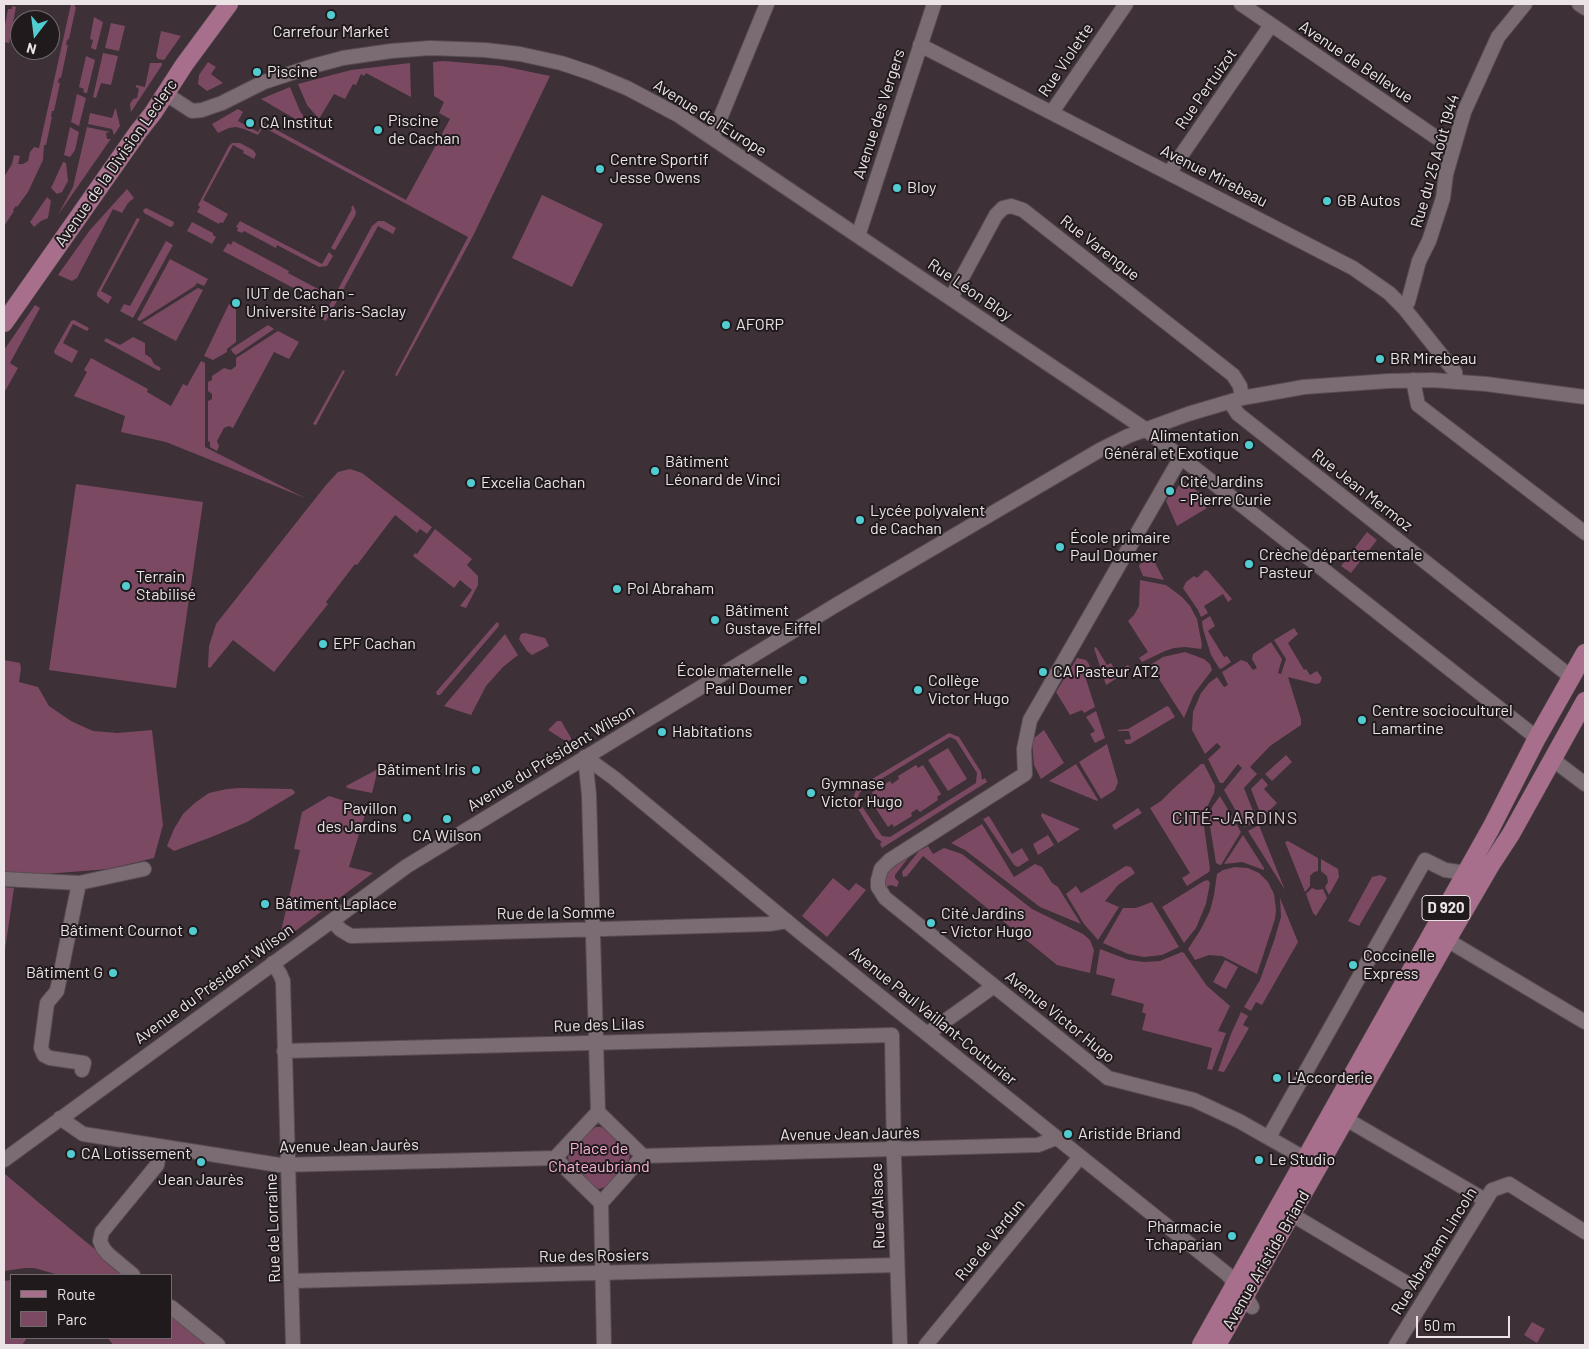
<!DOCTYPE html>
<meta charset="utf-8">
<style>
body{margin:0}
#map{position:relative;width:1589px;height:1349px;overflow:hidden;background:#3d3036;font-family:Barlow,sans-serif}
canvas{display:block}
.frame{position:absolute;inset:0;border:5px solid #ebe3e6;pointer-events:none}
.legend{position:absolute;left:10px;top:1274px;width:162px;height:65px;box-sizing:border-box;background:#201a1d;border:1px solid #716a6d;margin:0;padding:6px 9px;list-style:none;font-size:15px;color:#ebe3e6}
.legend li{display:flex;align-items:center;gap:10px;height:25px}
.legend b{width:25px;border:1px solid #716a6d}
.north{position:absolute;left:10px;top:10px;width:50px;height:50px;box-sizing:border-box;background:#201a1d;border:1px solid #716a6d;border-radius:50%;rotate:195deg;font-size:14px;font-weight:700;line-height:20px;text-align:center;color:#ebe3e6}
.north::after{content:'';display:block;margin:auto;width:18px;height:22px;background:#51ccd1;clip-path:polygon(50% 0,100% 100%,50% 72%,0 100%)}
.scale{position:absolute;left:1416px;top:1316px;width:94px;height:22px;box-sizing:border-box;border:2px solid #ebe3e6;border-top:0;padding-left:6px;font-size:15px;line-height:18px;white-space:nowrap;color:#ebe3e6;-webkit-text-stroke:4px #201a1d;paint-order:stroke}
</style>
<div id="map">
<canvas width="1589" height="1349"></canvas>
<div class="frame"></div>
<ul class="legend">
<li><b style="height:6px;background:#a76f8c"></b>Route</li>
<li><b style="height:14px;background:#7c4963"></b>Parc</li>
</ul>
<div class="north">N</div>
<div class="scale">50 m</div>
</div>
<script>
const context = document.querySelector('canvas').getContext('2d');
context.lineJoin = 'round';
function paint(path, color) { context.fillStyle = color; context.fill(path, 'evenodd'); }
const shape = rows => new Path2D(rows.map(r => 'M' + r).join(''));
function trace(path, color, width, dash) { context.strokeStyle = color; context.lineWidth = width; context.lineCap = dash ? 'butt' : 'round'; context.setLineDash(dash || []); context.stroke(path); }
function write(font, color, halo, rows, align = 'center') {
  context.font = font + ' Barlow,sans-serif'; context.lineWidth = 4; context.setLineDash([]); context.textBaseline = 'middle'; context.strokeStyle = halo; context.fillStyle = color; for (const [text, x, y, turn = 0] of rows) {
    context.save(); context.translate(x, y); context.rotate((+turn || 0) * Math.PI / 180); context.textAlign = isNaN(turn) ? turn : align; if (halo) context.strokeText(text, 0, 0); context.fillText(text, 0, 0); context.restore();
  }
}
paint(shape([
 [71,4,75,4,75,7,76,7,69,39,67,40,66,45,68,45,61,78,59,78,58,83,60,83,54,111,52,111,51,117,52,117,46,145,44,145,43,160,28,192,17,207,16,206,13,210,14,211,4,226,4,177,12,164,14,155,20,156,18,164,23,164,28,161,30,152,34,147,39,148],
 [12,6,16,7,9,43,4,42,4,30,8,9,12,9],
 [94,17,103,22,96,50,91,48,93,40,90,39],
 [111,23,125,26,119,51,105,48],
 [161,31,181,36,164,60,158,59,156,56],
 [103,53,118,56,111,85,101,83,96,98,93,97],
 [86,56,95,60,87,93,86,93,83,92,84,89,79,87],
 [444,61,502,66,550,76,473,236,397,376,395,375,468,237,263,127,258,135,244,129,236,127,229,128,218,133,212,124,238,109,243,112,238,121,258,132,264,123,406,200,450,119,439,113,444,102,434,96,433,62],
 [208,62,216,67,211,74,223,83,207,91,198,84,199,75],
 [150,63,162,63,162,65,131,112,130,104,133,99,137,98,139,89,136,87,136,85,145,87],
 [410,63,411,97,366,73,364,76,361,74,356,85,353,84,345,99,334,94,319,119,307,105,298,84,351,70],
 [290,87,300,111,307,122,302,123,261,99],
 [77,94,86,98,79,126,71,122],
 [115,109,116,109,120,126,114,135,112,129,88,124,90,113,112,118],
 [70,127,79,132,75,150,70,157,64,155],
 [87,127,110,132,106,133,107,139,111,139,110,140,58,215,73,187],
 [232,143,240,143,253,150,256,154,254,159,243,153,244,151,233,145,203,200,228,214,223,223,220,222,219,224,197,212,200,207,198,205,229,146],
 [63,162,66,163,68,181,62,192,57,194,51,188],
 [127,189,134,198,128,203,122,213,113,209,77,278,72,281,58,275,90,230],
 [542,195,603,224,572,287,512,258],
 [47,197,51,201,48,218,41,221,34,227,30,222],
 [353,205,356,212,355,216,335,250,331,248,352,209,351,208],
 [146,208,174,222,173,226,170,227,144,213,143,210],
 [137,218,140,219,101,291,112,297,108,304,97,296,97,293],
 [240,221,322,264,329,252,333,256,327,266,319,267,277,245,276,248,244,231,242,233,237,231,238,228,236,227],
 [378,221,384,221,396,228,393,234,378,226,326,321,322,319,372,226],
 [192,222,213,233,213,235,216,237,212,244,187,231],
 [166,241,173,245,133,318,120,311,124,304,130,306],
 [233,241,289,271,288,273,320,290,318,296,307,290,305,294,223,251,228,243,231,245],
 [170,259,208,279,204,286,197,283,195,286,140,321,137,320],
 [198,288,203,290,176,341,142,323],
 [229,304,236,308,236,342,227,349,227,352,213,360,204,356],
 [35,305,40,308,10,363,18,368,4,393,4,350],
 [74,320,89,328,87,331,73,324,63,343,78,351,72,363,55,354,54,351,71,321],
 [268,325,274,329,236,355,232,352,231,349],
 [278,331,299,342,289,359,274,352,233,428,229,426,224,428,217,441,219,446,217,451,210,447,210,442,208,441,208,401,212,399,212,394,208,391,208,382,212,380,212,376,224,368,231,370,236,366,236,358],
 [133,337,145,343,145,354,151,358,154,364,161,368,159,371,104,341,106,338,120,345],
 [91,358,148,389,147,392,171,406,183,384,187,386,201,361,205,363,205,447,305,498,166,442,121,432,125,416,74,396,87,372,84,370],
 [343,370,345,371,316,425,313,424],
 [350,469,362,473,432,527,427,534,420,529,417,533,395,515,357,565,355,564,326,602,328,604,274,672,233,640,210,668,208,667,209,646,216,624,326,485,338,472],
 [1182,480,1204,496,1200,501,1207,508,1177,526,1166,501,1173,489,1176,490],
 [76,484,203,502,176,688,49,670],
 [435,529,472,559,467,565,478,576,478,585,466,608,460,606,472,590,460,580,454,588,413,556,415,553,417,554],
 [1367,532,1377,540,1351,573,1341,566],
 [1148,551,1150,553,1164,580,1143,576,1139,566],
 [1205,570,1208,571,1232,599,1228,602,1223,594,1204,606,1208,613,1201,617,1198,610,1183,588,1186,582,1194,576,1197,578],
 [1140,580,1166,585,1182,597,1190,606,1197,619,1202,645,1201,649,1185,647,1174,648,1165,651,1142,662,1139,658,1148,652,1128,621,1134,615,1139,606],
 [1210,616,1215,626,1208,631,1224,657,1227,656,1231,662,1221,669,1219,668,1211,655,1203,629,1202,621],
 [498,622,499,626,440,695,437,695,436,692,496,623],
 [1294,628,1298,634,1288,643,1304,670,1306,669,1310,675,1317,671,1322,678,1320,683,1316,684,1288,677,1301,719,1301,725,1270,746,1250,767,1257,774,1244,788,1257,821,1245,827,1224,790,1242,768,1238,764,1223,783,1220,783,1208,759,1221,747,1217,743,1205,754,1192,730,1193,712,1201,693,1209,683,1217,677,1224,687,1228,685,1222,672,1241,660,1247,662,1253,670,1257,668,1252,659,1253,654,1271,642,1282,659,1278,673,1281,674,1286,659,1274,640],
 [525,633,545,638,549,646,532,655,527,651,519,639,521,634],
 [505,634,518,655,503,667,486,686,471,715,444,706],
 [1096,647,1107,665,1111,663,1116,672,1128,665,1131,669,1106,685,1094,648],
 [1185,652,1204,659,1210,664,1212,670,1194,694,1184,718,1150,665,1163,657],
 [1077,658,1086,660,1089,664,1091,670,1084,673,1095,707,1084,713,1082,710,1070,715,1056,692],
 [4,660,20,663,21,669,19,682,38,687,49,706,71,721,93,731,117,733,152,730,163,825,154,858,108,869,45,874,4,874],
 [1167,706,1169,707,1175,717,1130,744,1126,744,1124,740,1131,739,1129,731,1118,731,1118,730,1128,729],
 [1096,711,1105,738,1095,743,1090,734,1095,731,1086,717],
 [557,721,561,721,571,738,571,740,567,742,548,730],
 [1044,730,1064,763,1041,779,1034,765,1032,743,1034,738],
 [949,733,959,737,981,772,982,780,985,778,987,782,882,848,880,844,882,842,876,838,855,804,853,798,857,788],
 [950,737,956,740,977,773,976,783,890,837,882,836,859,802,858,797,860,792],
 [1107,744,1118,782,1115,790,1101,799,1079,762],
 [948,748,967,779,948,791,928,760],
 [1286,755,1292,762,1272,781,1265,774],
 [1076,764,1098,800,1097,801,1049,781],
 [1201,764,1204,764,1215,786,1214,793,1205,811,1203,819,1210,869,1209,872,1187,886,1182,878,1190,873,1150,808,1161,801,1172,790],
 [916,765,918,768,923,765,941,794,937,797,938,800,920,812,917,809,911,813,912,816,894,827,892,824,888,827,869,798,873,795,872,792,890,781,892,784,899,779,898,776],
 [378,769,372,793,347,788,346,786],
 [1262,778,1268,785,1264,789,1277,803,1262,818,1251,789],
 [240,788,292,789,295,792,294,794,247,822,214,836,174,851,167,846,174,829,183,814,196,802,209,793,227,789],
 [329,796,367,808,349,867,373,873,278,944,300,850,294,849,302,812],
 [1220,796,1241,832,1221,865,1220,865,1216,863,1209,820,1212,807],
 [1138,808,1142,813,1115,830,1112,825],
 [1042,813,1080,829,1058,843,1041,816],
 [989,816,1012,854,1022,848,1029,860,1018,867,1014,865,983,819],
 [982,824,1014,877,1035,864,1042,867,1052,883,1058,887,1081,924,1040,907,965,850,951,843],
 [1259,825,1264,838,1285,890,1248,831],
 [1048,835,1054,845,1038,855,1033,844],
 [1243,835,1264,868,1264,870,1242,862,1224,864],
 [1288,841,1318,858,1318,871,1314,872,1310,876,1310,886,1305,892,1285,842],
 [928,846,933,854,944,848,962,854,1032,909,1083,934,1090,940,1094,950,1090,973,1057,965,923,856,907,876,903,877,902,872,919,851],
 [915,849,895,875,895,878,899,882,897,887,891,885,885,887,885,880,890,868],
 [1321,859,1338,869,1339,877,1329,895,1325,887,1328,882,1327,876,1321,871],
 [1126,866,1131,867,1135,873,1118,885,1105,901,1119,907,1098,940,1084,924,1066,894,1076,886,1081,893],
 [1235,867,1248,868,1259,873,1268,882,1274,894,1276,910,1275,919,1257,974,1222,956,1209,955,1195,960,1188,949,1201,929,1210,911,1214,895,1217,874,1223,870],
 [1380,875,1387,878,1359,926,1348,921,1372,877],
 [833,878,849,891,856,883,866,890,827,937,802,916],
 [1208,880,1210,883,1206,904,1196,928,1184,943,1162,907,1204,881],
 [4,887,14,888,4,956],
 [1312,888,1317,890,1323,889,1327,898,1316,916,1313,913,1306,894],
 [1280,898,1298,942,1262,1005,1256,1002,1251,1011,1244,1007,1260,980,1274,941,1281,917],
 [1152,902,1179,947,1162,955,1144,957,1128,954,1103,943,1123,908,1136,908],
 [1100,949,1129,960,1144,962,1160,961,1182,952,1184,953,1207,986,1230,1006,1218,1031,1226,1033,1212,1070,1207,1069,1212,1048,1142,1030,1146,1014,1142,1012,1144,1004,1111,995,1115,979,1096,974],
 [1225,960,1238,967,1226,989,1213,982],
 [1241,1012,1248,1016,1243,1025,1249,1028,1224,1072,1218,1071,1231,1034],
 [596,1127,601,1127,606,1130,630,1154,628,1163,608,1186,599,1189,595,1188,570,1165,568,1157,570,1152,591,1130],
 [5,1174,44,1207,126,1275,59,1275,34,1268,25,1268,4,1271],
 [11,1280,11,1338,27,1338,22,1345,4,1345,4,1281],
 [171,1313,210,1345,113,1345,108,1338,171,1338],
 [1532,1322,1545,1329,1537,1343,1524,1335]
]), '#7c4963');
const minor = shape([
 [1241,4,1437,138,1454,146],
 [1579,4,1585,8],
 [920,45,1353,268,1389,293,1404,308,1455,372,1456,382],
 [166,94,192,111,202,110,222,103,264,82,313,66,343,58,391,51,430,48,485,50,520,54,561,63,591,73,627,88,678,115,1145,429,1537,738],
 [1052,112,1126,4],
 [712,138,767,4],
 [1169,173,1271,25],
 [858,236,934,4],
 [951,298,996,215,1003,208,1011,206,1023,210,1233,375,1240,386,1242,398],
 [1404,308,1408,302,1419,261,1429,241,1443,198,1446,174,1464,112,1498,37,1525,4],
 [1413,380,1418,405,1585,533],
 [1230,402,1238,414,1571,677],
 [1181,457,1030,720,1024,749,1025,774,890,860,881,869,878,880,878,887,885,898,1108,1078,1194,1100,1239,1121,1306,1159],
 [585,757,614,778,801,933,1227,1274,1245,1295,1252,1307],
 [585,757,589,795,598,1112],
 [1552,759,1585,784],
 [4,879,79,883,144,869],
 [79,883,57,991,47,1003,41,1048,44,1055,50,1058,84,1063,82,1070],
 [332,921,341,930,351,936,604,929,769,924,787,921],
 [1447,940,1585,1022],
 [273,963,280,974,283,981,293,1345],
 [927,1034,994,986],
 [892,1035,894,1158,900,1345],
 [284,1051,892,1035],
 [60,1118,83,1134,279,1165,555,1158],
 [1346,1119,1485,1200],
 [1269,1137,1425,860,1445,870,1466,873],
 [643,1156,1038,1145,1056,1138],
 [555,1158,598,1112,643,1156,601,1203],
 [555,1158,601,1203],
 [4,1160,407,866,836,605,1100,450,1128,436,1188,414,1242,398,1304,387,1388,381,1432,380,1486,384,1585,397],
 [601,1203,604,1345],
 [1301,1220,1408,1284],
 [133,1275,108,1254,103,1248,100,1241,102,1232,157,1165,160,1147],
 [292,1281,897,1265],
 [171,1307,218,1345],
 [926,1345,1080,1157],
 [1396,1345,1492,1190,1509,1184,1585,1232]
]);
const major = shape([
 [4,323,138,132,153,113,184,65,229,4],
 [1201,1345,1491,828,1537,738,1585,653],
 [1217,1345,1447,940,1492,863,1511,834,1585,701]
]);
trace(minor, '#584d52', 16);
trace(major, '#584d52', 19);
trace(minor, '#7b6c73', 14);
trace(major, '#a76f8c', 18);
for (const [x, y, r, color] of [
 [331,15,5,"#51ccd1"],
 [257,72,5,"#51ccd1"],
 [250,123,5,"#51ccd1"],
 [378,130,5,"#51ccd1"],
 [600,169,5,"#51ccd1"],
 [897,188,5,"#51ccd1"],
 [1327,201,5,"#51ccd1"],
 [236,303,5,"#51ccd1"],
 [726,325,5,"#51ccd1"],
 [1380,359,5,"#51ccd1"],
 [1249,445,5,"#51ccd1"],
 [655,471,5,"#51ccd1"],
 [471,483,5,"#51ccd1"],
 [1170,491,5,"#51ccd1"],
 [860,520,5,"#51ccd1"],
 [1060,547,5,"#51ccd1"],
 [1249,564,5,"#51ccd1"],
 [126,586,5,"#51ccd1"],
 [617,589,5,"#51ccd1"],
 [715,620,5,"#51ccd1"],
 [323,644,5,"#51ccd1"],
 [1043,672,5,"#51ccd1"],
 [803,680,5,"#51ccd1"],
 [918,690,5,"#51ccd1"],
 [1362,720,5,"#51ccd1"],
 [662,732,5,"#51ccd1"],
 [476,770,5,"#51ccd1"],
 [811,793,5,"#51ccd1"],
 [407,818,5,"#51ccd1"],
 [447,819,5,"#51ccd1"],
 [265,904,5,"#51ccd1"],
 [931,923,5,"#51ccd1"],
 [193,931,5,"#51ccd1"],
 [1353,965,5,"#51ccd1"],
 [113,973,5,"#51ccd1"],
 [1277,1078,5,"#51ccd1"],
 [1068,1134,5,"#51ccd1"],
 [71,1154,5,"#51ccd1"],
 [1259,1160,5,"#51ccd1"],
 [201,1162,5,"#51ccd1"],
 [1232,1236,5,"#51ccd1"]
]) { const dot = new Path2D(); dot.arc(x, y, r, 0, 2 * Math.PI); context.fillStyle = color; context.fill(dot); trace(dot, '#201a1d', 2); }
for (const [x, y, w] of [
 [1446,908,48]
]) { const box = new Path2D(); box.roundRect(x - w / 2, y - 12.5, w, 25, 4); context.fillStyle = '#201a1d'; context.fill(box); trace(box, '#ebe3e6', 1); }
write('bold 15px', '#ebe3e6', null, [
 ["D 920",1446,908]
]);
write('16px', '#ebe3e6', '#201a1d', [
 ["Carrefour Market",331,32,"center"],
 ["Piscine",267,72],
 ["Piscine",388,121],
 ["de Cachan",388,139],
 ["CA Institut",260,123],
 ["Centre Sportif",610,160],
 ["Jesse Owens",610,178],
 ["Bloy",907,188],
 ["GB Autos",1337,201],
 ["IUT de Cachan -",246,294],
 ["Université Paris-Saclay",246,312],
 ["AFORP",736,325],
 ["BR Mirebeau",1390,359],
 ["Alimentation",1239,436,"right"],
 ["Général et Exotique",1239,454,"right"],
 ["Bâtiment",665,462],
 ["Léonard de Vinci",665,480],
 ["Cité Jardins",1180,482],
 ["- Pierre Curie",1180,500],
 ["Excelia Cachan",481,483],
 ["Lycée polyvalent",870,511],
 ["de Cachan",870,529],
 ["École primaire",1070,538],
 ["Paul Doumer",1070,556],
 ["Crèche départementale",1259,555],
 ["Pasteur",1259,573],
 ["Terrain",136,577],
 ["Stabilisé",136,595],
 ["Pol Abraham",627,589],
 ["Bâtiment",725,611],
 ["Gustave Eiffel",725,629],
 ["EPF Cachan",333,644],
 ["École maternelle",793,671,"right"],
 ["Paul Doumer",793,689,"right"],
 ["CA Pasteur AT2",1053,672],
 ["Collège",928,681],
 ["Victor Hugo",928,699],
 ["Centre socioculturel",1372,711],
 ["Lamartine",1372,729],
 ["Habitations",672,732],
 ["Bâtiment Iris",466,770,"right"],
 ["Gymnase",821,784],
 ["Victor Hugo",821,802],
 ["Pavillon",397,809,"right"],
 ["des Jardins",397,827,"right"],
 ["CA Wilson",447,836,"center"],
 ["Bâtiment Laplace",275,904],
 ["Cité Jardins",941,914],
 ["- Victor Hugo",941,932],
 ["Bâtiment Cournot",183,931,"right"],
 ["Coccinelle",1363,956],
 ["Express",1363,974],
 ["Bâtiment G",103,973,"right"],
 ["L'Accorderie",1287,1078],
 ["Aristide Briand",1078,1134],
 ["CA Lotissement",81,1154],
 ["Le Studio",1269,1160],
 ["Jean Jaurès",201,1180,"center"],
 ["Pharmacie",1222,1227,"right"],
 ["Tchaparian",1222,1245,"right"]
], 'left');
write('16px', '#ebe3e6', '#201a1d', [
 ["Rue Violette",1066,60,-56],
 ["Avenue de Bellevue",1356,62,34],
 ["Rue Pertuizot",1206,89,-55],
 ["Avenue des Vergers",879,114,-72],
 ["Avenue de l'Europe",710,118,32],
 ["Rue du 25 Août 1944",1435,161,-74],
 ["Avenue de la Division Leclerc",116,163,-55],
 ["Avenue Mirebeau",1214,176,27],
 ["Rue Varengue",1100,248,38],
 ["Rue Léon Bloy",970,290,34],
 ["Rue Jean Mermoz",1362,490,38],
 ["Avenue du Président Wilson",551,758,-31],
 ["Rue de la Somme",556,913,-1],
 ["Avenue du Président Wilson",214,984,-36],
 ["Avenue Paul Vaillant-Couturier",933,1016,39],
 ["Avenue Victor Hugo",1060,1017,39],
 ["Rue des Lilas",599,1025,-2],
 ["Avenue Jean Jaurès",850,1134,-1],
 ["Avenue Jean Jaurès",349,1146,-1],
 ["Rue d'Alsace",878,1206,-92],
 ["Rue de Lorraine",273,1228,-92],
 ["Rue de Verdun",990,1240,-51],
 ["Rue Abraham Lincoln",1434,1251,-58],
 ["Rue des Rosiers",594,1256,-1],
 ["Avenue Aristide Briand",1266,1260,-60]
]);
write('16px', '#f9b2d4', '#201a1d', [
 ["Place de",599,1149],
 ["Chateaubriand",599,1167]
]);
context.letterSpacing = '1px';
write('18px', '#d6c5cd', '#201a1d', [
 ["CITÉ-JARDINS",1235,818]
]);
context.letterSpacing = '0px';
</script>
